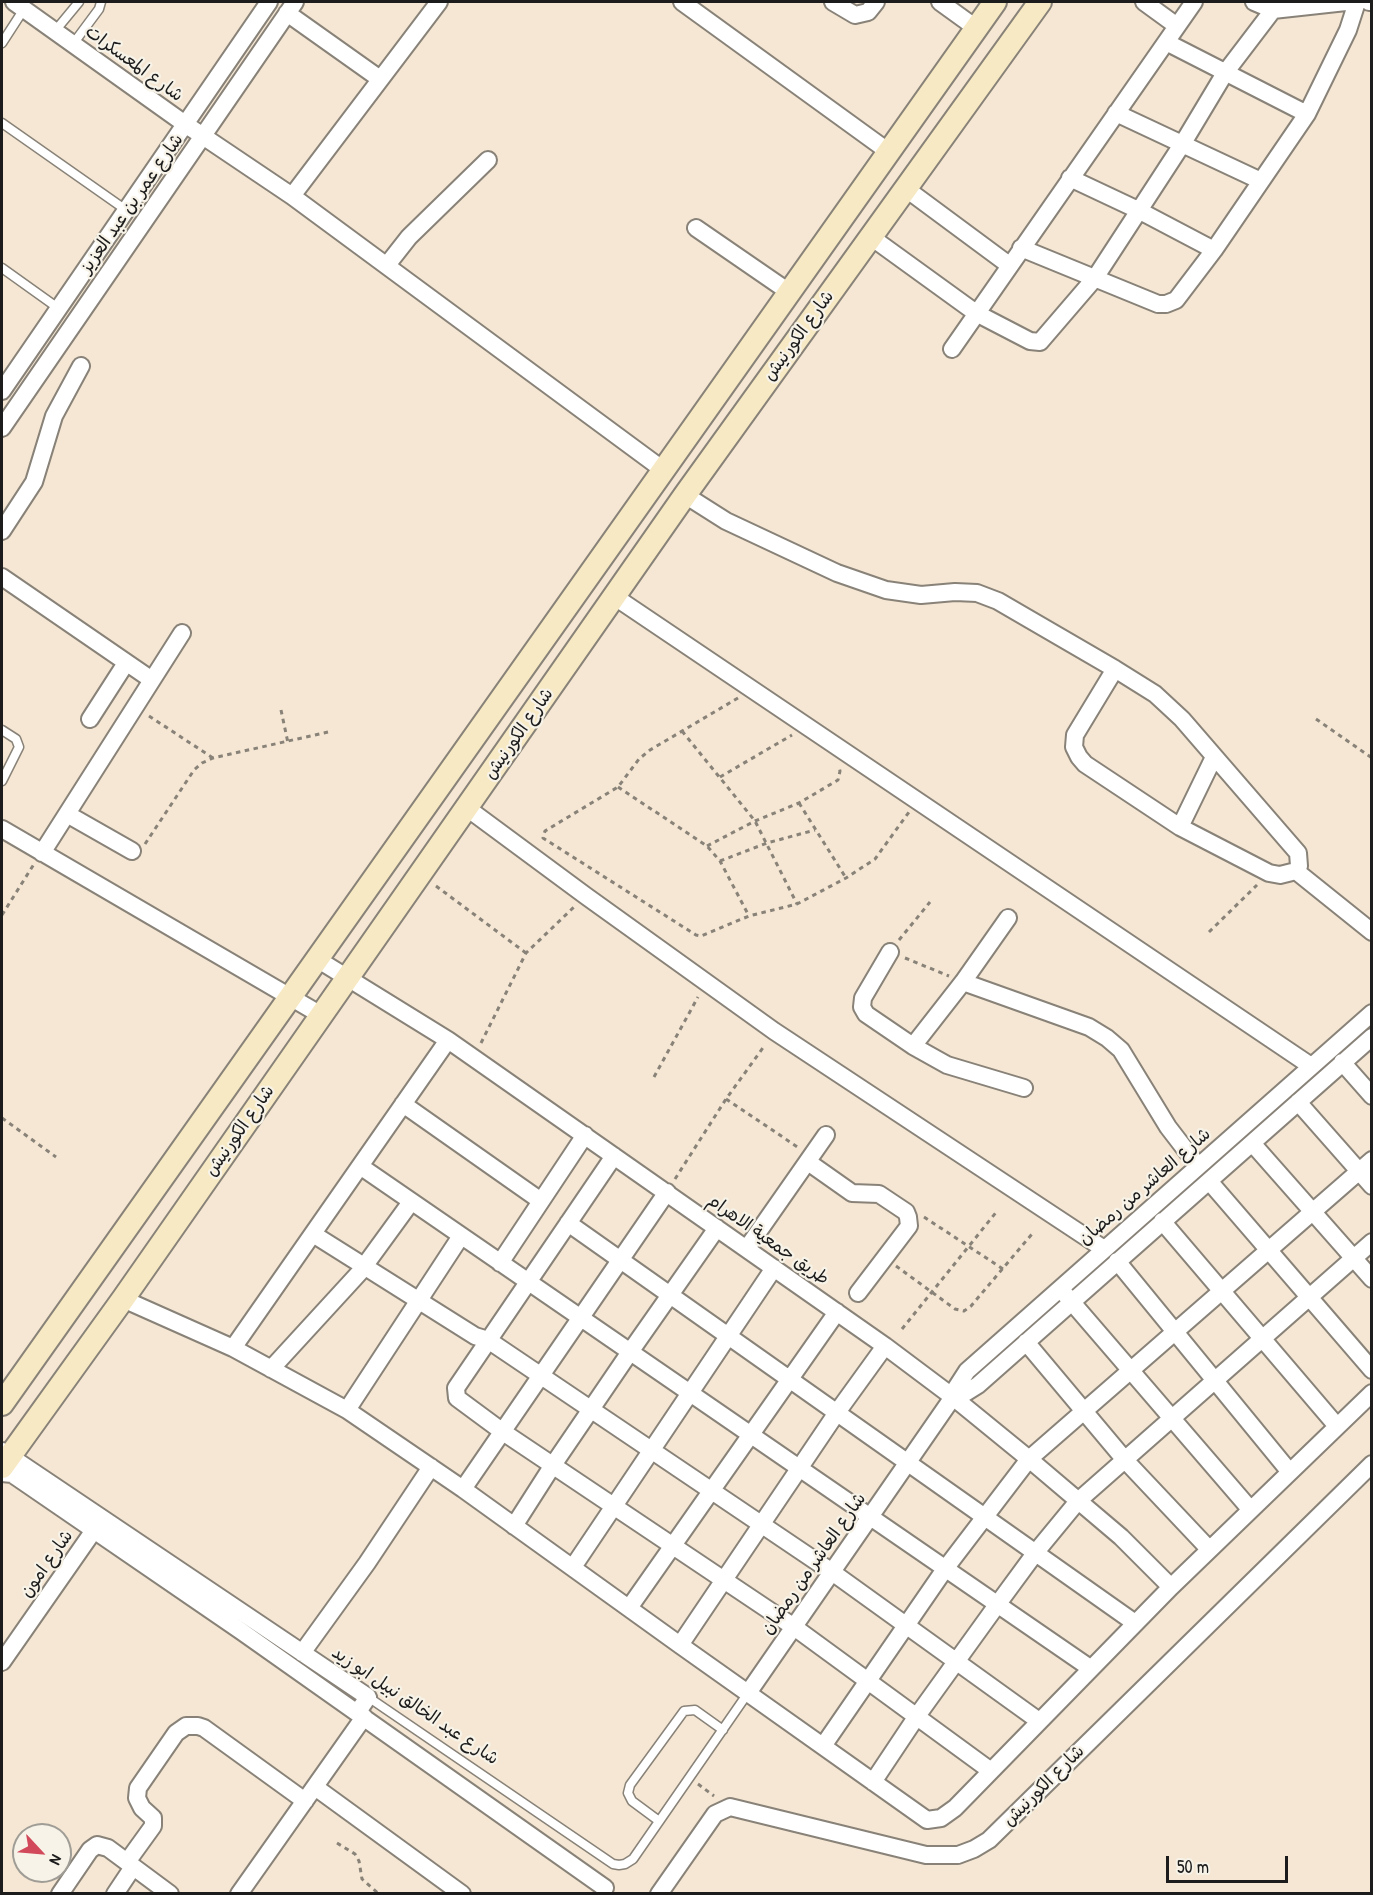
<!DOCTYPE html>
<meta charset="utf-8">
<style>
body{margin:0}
#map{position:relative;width:1373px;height:1895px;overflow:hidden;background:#f5e7d3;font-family:"Patrick Hand",sans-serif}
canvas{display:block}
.frame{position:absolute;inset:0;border:3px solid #1c1c1c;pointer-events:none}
.north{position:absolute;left:12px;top:1823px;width:60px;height:60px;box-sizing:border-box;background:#f7f3e8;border:2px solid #9f9d96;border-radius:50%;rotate:116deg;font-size:16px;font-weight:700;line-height:24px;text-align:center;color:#1c1c1c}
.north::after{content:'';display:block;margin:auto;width:21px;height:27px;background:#d1495b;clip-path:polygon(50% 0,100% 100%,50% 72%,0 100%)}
.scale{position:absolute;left:1166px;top:1856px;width:122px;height:27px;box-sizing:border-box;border:3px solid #1c1c1c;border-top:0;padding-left:8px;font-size:18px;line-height:21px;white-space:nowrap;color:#1c1c1c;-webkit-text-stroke:4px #f7f3e8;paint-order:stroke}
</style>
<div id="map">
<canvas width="1373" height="1895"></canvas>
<div class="frame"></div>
<div class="north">N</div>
<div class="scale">50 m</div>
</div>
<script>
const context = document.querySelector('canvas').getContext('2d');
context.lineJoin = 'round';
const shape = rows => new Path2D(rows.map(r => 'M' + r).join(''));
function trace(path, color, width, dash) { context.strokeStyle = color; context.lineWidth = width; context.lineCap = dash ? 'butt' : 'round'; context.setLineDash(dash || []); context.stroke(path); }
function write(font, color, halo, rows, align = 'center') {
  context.font = font + ' "Patrick Hand","Playpen Sans Arabic",sans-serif'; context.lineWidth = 4.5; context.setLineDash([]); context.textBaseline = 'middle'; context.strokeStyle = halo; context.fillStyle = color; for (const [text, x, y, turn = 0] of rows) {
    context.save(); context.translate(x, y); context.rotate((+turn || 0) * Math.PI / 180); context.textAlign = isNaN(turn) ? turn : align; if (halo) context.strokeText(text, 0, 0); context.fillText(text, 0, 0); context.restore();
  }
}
const service = shape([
 [55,31,79,2],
 [2,43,24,9],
 [73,44,99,9,101,2],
 [2,123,126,210],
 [2,268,58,308],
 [2,730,16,739,19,747,2,781],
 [368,1697,613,1864,619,1865,625,1864,633,1859,748,1693],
 [659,1821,632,1801,628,1793,630,1785,684,1711,695,1710,723,1730]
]);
const minor = shape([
 [14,2,185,124,292,196,662,469],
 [682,2,889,152],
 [833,2,855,15,868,12,876,2],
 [940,2,976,28],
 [1144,2,1177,26],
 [1254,2,1273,10,1346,2],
 [1369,2,1372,2],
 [287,13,380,79],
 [1166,42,1307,114],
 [1116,113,1261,181],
 [1070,178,1138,210,1214,250],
 [905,188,1009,265],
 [292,196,439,2],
 [696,228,789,292],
 [871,237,976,313,1030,341,1040,342,1095,278,1183,143,1225,73,1273,10],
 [1021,248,1158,304,1166,304,1176,300,1214,250,1307,114,1348,30,1357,2],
 [387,265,409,237,488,160],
 [952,349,1194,2],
 [2,391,269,2],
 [2,428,295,2],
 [685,495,726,521,837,573,886,590,921,595,955,592,977,593,998,601,1115,669,1075,735,1074,747,1079,757,1085,764,1180,827,1269,873,1280,875,1296,871,1299,866,1298,853,1182,719,1155,694,1115,669],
 [2,531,34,482,54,416,81,366],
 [2,577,152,680],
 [615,597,1311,1066],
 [90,719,126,663],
 [467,808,586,896,774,1031,1104,1249],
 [67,814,132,851],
 [1180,827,1214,757],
 [2,829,321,1015],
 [42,853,182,633],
 [1296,871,1372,932],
 [890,952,863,998,862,1007,866,1014,913,1046,947,1065,1024,1088],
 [317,959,448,1040,885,1346,953,1397,1029,1459,1121,1537,1171,1587],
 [963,982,1089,1027,1107,1038,1121,1050,1168,1127,1198,1166],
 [913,1046,963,982,1008,918],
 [1342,1062,1372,1096],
 [1298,1102,1372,1186],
 [403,1104,541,1201],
 [1252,1143,1372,1279],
 [614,1156,456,1388,457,1398,503,1432,794,1627,991,1771],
 [808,1162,852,1193,879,1194,906,1212,908,1217,909,1226,858,1293],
 [360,1166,1090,1668],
 [1209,1181,1372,1370],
 [1162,1221,1336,1425],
 [568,1223,1135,1623],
 [313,1234,475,1336,488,1340,832,1572,1039,1721],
 [747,1248,826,1135],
 [1117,1261,1289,1471],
 [500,1263,585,1135],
 [1064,1293,1250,1509],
 [123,1299,233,1348,347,1410,463,1489,680,1645,927,1820,941,1818,955,1808,1171,1587,1372,1393],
 [1026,1342,1125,1460,1209,1549],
 [233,1348,448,1040],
 [271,1369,360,1272,411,1202],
 [953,1397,962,1395,978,1385,1372,1037],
 [347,1410,461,1236],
 [2,1451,368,1697,357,1713],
 [2,1473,12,1474,18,1478,241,1631,605,1888],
 [463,1489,667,1192],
 [514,1526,553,1465,630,1352,717,1228],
 [573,1567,774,1268],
 [629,1608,837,1312],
 [680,1645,838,1411,885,1346],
 [302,1653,367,1563,431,1467],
 [2,1662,99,1523],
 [748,1693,953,1397,956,1388,967,1371,1372,1013],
 [823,1746,945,1569,1029,1459,1372,1160],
 [873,1782,917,1716,997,1605,1036,1552,1078,1501,1372,1242],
 [315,1787,462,1894],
 [127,1862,153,1826,153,1818,142,1808,137,1798,138,1788,176,1733,186,1726,198,1726,204,1728,305,1801],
 [60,1894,90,1850,97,1845,108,1848,170,1894],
 [115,1894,133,1867],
 [239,1894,364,1717],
 [659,1894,715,1814,730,1807,926,1855,958,1855,974,1849,989,1840,1372,1464]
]);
const secondary = shape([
 [2,1404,995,2],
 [2,1467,123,1299,685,495,1040,2]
]);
trace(service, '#888278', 11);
trace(minor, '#888278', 20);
trace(secondary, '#888278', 26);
trace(shape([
 [738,698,650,750,639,759,618,787,545,831,543,838,696,935,701,936,749,916,797,904,846,878,875,859,909,812],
 [281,710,288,743],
 [149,716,213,758],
 [1316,719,1372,758],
 [682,731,755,821,797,904],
 [720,777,792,735],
 [618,787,707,846,720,861,749,916],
 [799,803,846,878],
 [145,844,194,770,202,763,213,758,328,732],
 [707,846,755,821,799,803,838,780,840,771,839,767],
 [720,861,767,843,815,830],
 [436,886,526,953],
 [2,915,34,864],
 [1209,932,1257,885],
 [899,940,930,902],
 [905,958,949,976],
 [481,1043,526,953,574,907],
 [654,1077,698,997],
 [726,1099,799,1148],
 [2,1118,56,1157],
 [675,1179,726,1099,765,1045],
 [924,1217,1003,1269],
 [896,1266,955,1309,964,1311,971,1306,1032,1234],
 [902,1329,998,1210],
 [698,1784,714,1796],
 [337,1843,355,1854,359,1861,362,1879,379,1894],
 [307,1893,308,1894]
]), '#888278', 3, [4.5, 4.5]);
trace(service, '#fff', 8);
trace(minor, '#fff', 16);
trace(secondary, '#f7e9c3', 22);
write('18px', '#1c1c1c', '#f7f3e8', [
 ["شارع المعسكرات",134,64,36],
 ["شارع عمر بن عبد العزيز",132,204,-55],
 ["شارع الكورنيش",799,336,-54],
 ["شارع الكورنيش",519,734,-55],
 ["شارع الكورنيش",240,1131,-55],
 ["شارع العاشر من رمضان",1145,1187,-41],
 ["طريق جمعية الاهرام",768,1240,35],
 ["شارع امون",47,1564,-55],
 ["شارع العاشر من رمضان",814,1564,-55],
 ["شارع عبد الخالق نبيل ابو زيد",415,1706,34],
 ["شارع الكورنيش",1044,1786,-45]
]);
</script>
